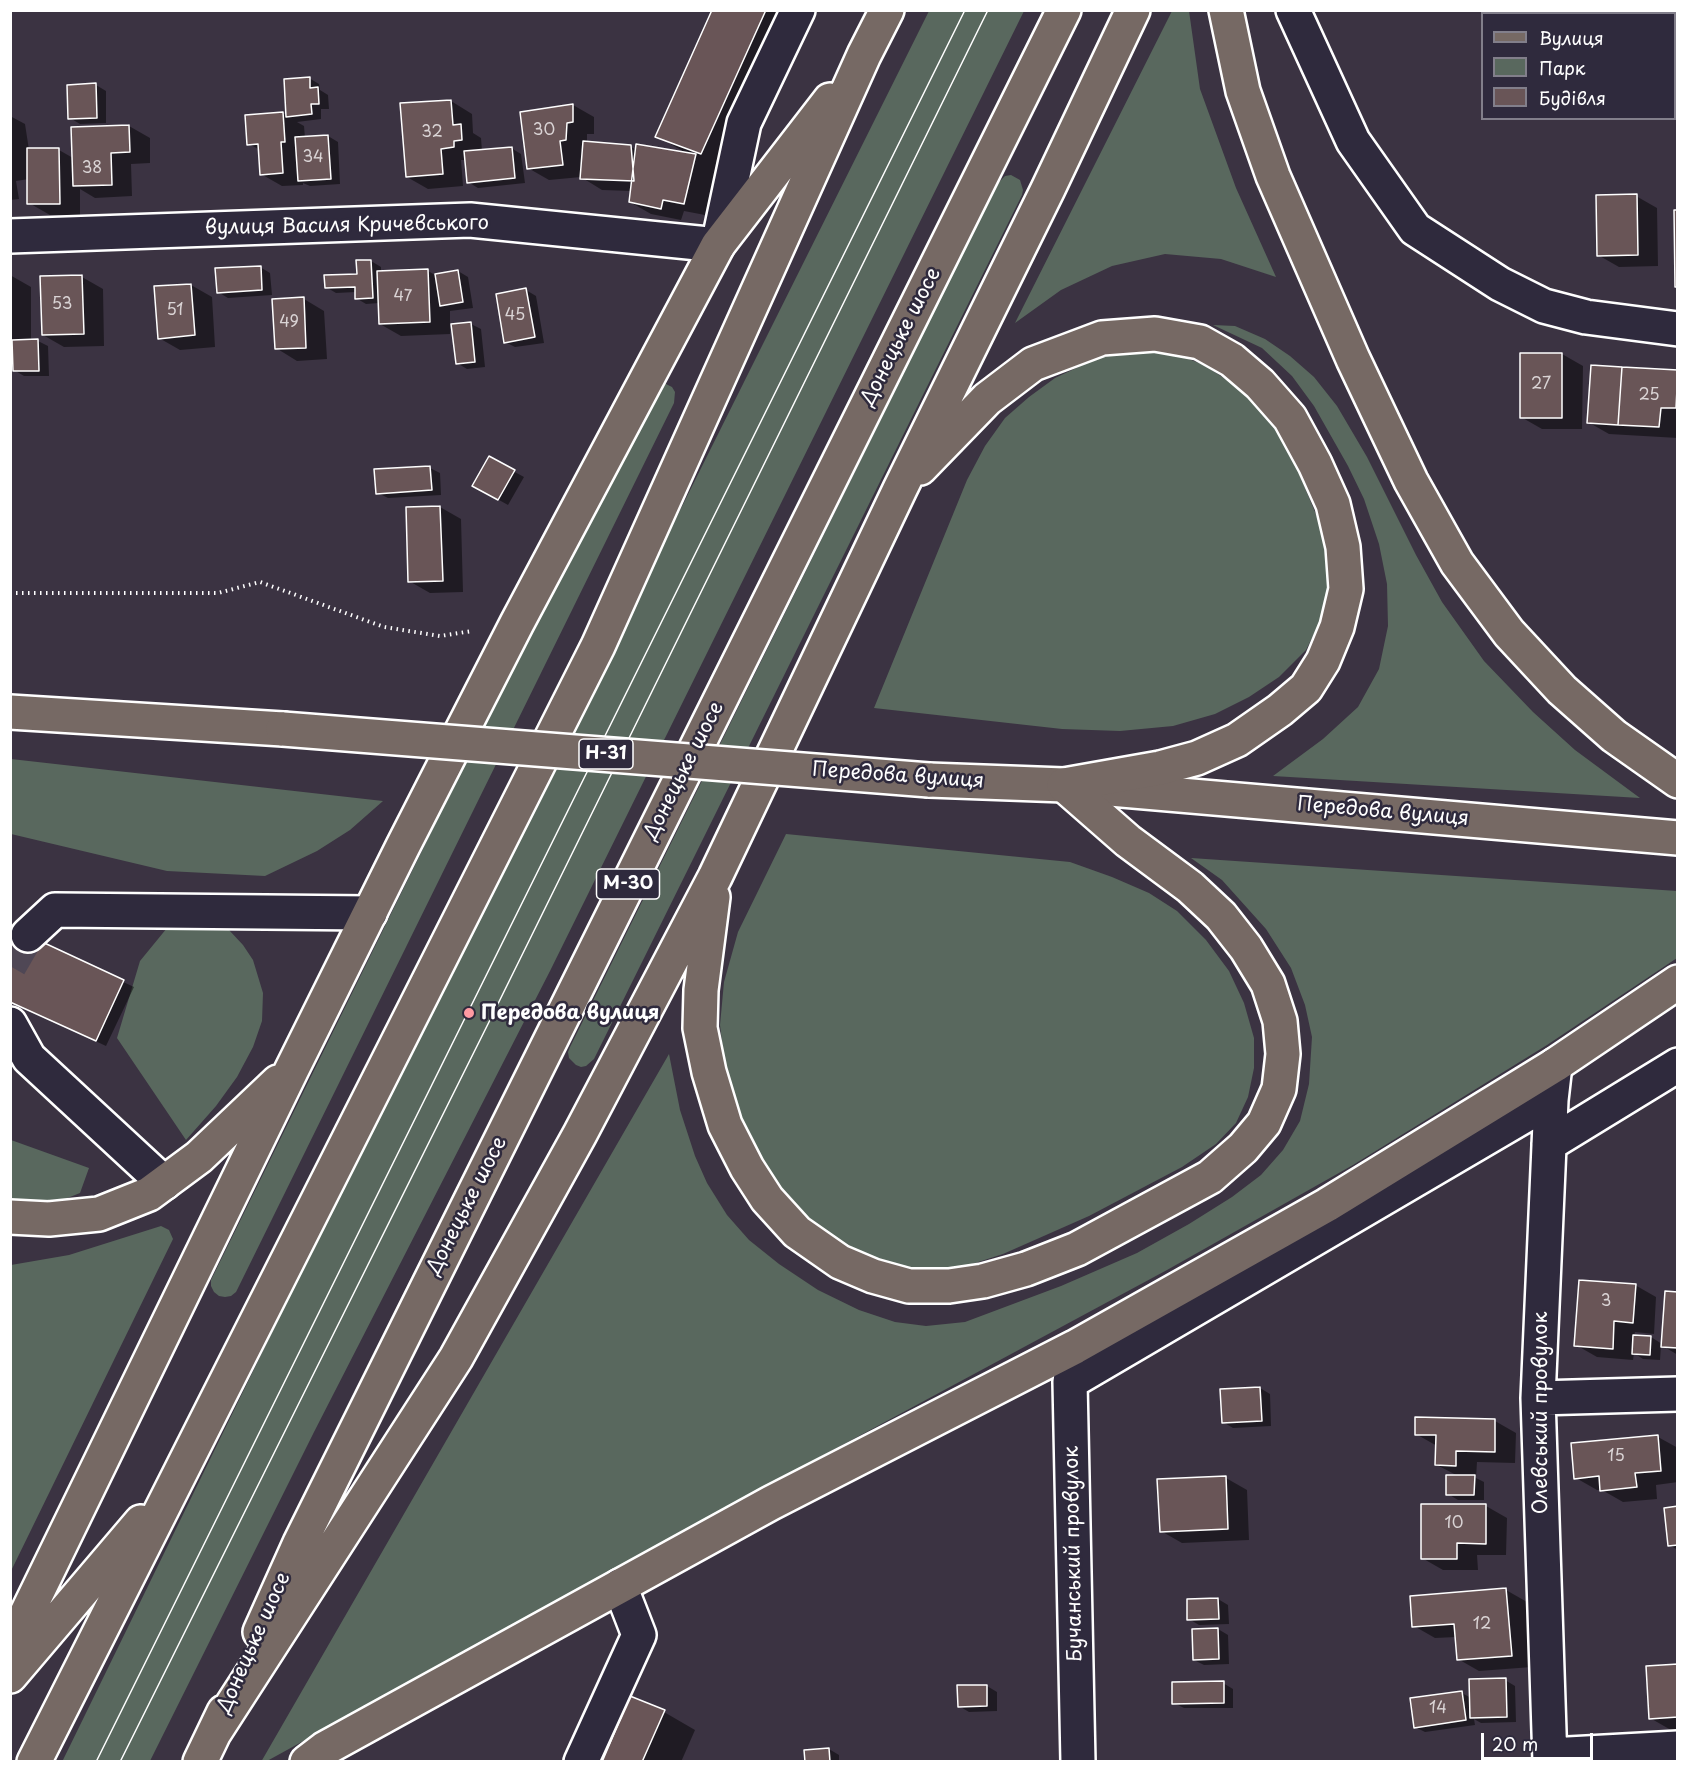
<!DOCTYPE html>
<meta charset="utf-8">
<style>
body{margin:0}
#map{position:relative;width:1688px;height:1772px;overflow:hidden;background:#3b3342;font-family:"Playpen Sans",sans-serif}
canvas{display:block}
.frame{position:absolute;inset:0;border:12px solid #fff;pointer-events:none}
.legend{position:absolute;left:1481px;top:12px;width:195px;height:108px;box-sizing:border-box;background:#2f2a3d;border:2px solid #827f8b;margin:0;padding:8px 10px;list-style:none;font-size:18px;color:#fff}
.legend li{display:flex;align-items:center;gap:12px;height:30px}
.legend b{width:30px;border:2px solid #827f8b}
.scale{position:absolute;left:1481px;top:1733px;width:112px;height:27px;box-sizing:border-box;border:3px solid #fff;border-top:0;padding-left:8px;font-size:18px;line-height:21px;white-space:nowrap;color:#fff;-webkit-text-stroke:4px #2f2a3d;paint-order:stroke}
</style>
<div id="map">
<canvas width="1688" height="1772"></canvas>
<div class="frame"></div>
<ul class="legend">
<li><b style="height:8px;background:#766964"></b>Вулиця</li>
<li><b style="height:16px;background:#59685e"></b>Парк</li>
<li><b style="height:16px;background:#695557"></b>Будівля</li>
</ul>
<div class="scale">20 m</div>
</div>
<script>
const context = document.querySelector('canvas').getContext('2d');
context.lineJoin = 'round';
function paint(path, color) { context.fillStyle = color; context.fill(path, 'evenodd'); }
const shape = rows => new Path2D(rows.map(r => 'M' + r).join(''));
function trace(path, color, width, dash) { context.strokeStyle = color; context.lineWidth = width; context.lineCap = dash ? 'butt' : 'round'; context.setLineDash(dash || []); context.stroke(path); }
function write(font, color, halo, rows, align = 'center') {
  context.font = font + ' "Playpen Sans",sans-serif'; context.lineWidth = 5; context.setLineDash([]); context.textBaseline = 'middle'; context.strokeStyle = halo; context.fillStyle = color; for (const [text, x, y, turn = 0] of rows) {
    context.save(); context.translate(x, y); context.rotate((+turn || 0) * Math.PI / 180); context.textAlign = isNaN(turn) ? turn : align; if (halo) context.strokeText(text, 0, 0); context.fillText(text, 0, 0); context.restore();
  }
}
paint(shape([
 [929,11,1024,11,550,971,314,1432,150,1761,62,1762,369,1134],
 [1172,11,1189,11,1200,89,1236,188,1276,277,1221,259,1165,254,1112,266,1061,290,1015,323],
 [1011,175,1020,180,1023,190,1022,195,594,1059,586,1066,581,1067,576,1065,569,1058,568,1052,570,1047,998,183,1005,176],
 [1213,325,1235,326,1265,339,1290,356,1314,377,1337,406,1367,457,1416,555,1442,602,1484,661,1533,712,1575,750,1640,798,1273,776,1323,739,1358,707,1379,669,1388,626,1387,584,1379,544,1364,499,1348,466,1314,406,1292,376,1262,348],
 [1123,351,1149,351,1176,354,1204,365,1233,384,1256,405,1273,425,1291,454,1320,524,1327,561,1329,592,1320,622,1306,650,1279,677,1249,697,1215,714,1173,726,1120,731,1062,729,874,708,967,480,985,446,1005,418,1029,397,1055,378,1091,361],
 [662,382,672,387,675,392,674,403,239,1286,236,1292,231,1296,225,1297,219,1296,214,1292,211,1286,211,1280,648,391],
 [11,759,383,801,350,830,317,851,265,876,167,871,11,834],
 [786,834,1070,862,1112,877,1149,893,1177,911,1206,940,1229,971,1244,1003,1254,1038,1254,1068,1248,1097,1236,1123,1216,1144,1182,1167,1089,1216,1003,1254,966,1266,940,1270,917,1269,887,1263,851,1250,820,1232,791,1206,767,1175,735,1109,725,1068,720,1025,724,982,738,932],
 [1191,858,1677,891,1677,958,1547,1045,1353,1165,1167,1270,807,1464,267,1761,261,1762,669,1054,680,1110,695,1156,707,1183,727,1215,749,1240,779,1264,818,1290,859,1310,895,1322,926,1326,965,1322,1061,1286,1137,1253,1189,1224,1232,1197,1261,1175,1283,1150,1300,1121,1309,1084,1312,1037,1305,1005,1291,968,1266,929,1222,880],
 [176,917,214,921,229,930,243,945,253,960,263,993,262,1021,253,1047,237,1077,216,1106,186,1140,117,1038,140,961],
 [11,1140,89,1168,80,1193,65,1199,36,1201,11,1199],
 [161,1226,169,1230,173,1239,11,1571,11,1265,69,1255]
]), '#59685e');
paint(shape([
 [713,10,796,10,733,171,717,165,705,215,684,211,681,220,651,214,630,202,632,191,602,190,581,177,549,180,528,168,573,105,594,117,594,134,587,134,587,143,631,147,637,150,686,153,657,136],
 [309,78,319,84,320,90,328,95,329,109,321,109,321,119,297,122,304,126,305,138,328,136,338,142,340,184,310,186,303,183,303,185,282,186,261,174,260,150,249,144,283,113,288,116],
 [96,85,106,91,106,123,80,124,70,118],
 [451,101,472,114,473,133,481,138,482,151,511,148,521,154,525,183,478,188,468,182,466,160,461,160,463,186,428,189,407,177],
 [10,116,25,124,29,150,59,150,73,158,129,126,150,138,150,163,131,164,132,196,95,198,80,189,80,215,50,215,29,203,29,179,16,181,19,199,10,200],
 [1636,196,1657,208,1658,266,1619,267,1598,255],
 [371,261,381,267,381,272,428,271,435,275,458,271,468,277,473,308,450,311,450,334,401,336,380,324,379,303,366,304,356,298,356,292,336,293,326,287,358,276],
 [260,267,270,273,272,295,228,298,218,292],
 [10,275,31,287,31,341,38,341,48,346,49,376,24,376,14,370,14,359,10,359,10,351,14,353,14,349,10,348],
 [82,277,103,289,104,346,64,347,43,335],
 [191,285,212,297,215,347,180,350,159,338],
 [526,290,536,296,544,343,515,347,505,342],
 [304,299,324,311,327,359,297,361,276,348],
 [471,324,481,329,485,367,467,369,457,363],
 [1562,354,1583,366,1582,429,1542,429,1521,417],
 [1678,371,1678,438,1609,434,1588,422],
 [489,458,524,477,508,505,474,486],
 [430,468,440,473,441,495,388,498,378,493],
 [440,507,461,519,463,592,430,593,409,581],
 [10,929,134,987,106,1046,10,1001],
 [1635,1285,1656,1297,1654,1334,1635,1332,1634,1336,1651,1337,1662,1344,1678,1294,1678,1355,1661,1345,1660,1360,1643,1359,1634,1353,1633,1360,1597,1357,1576,1345],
 [1260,1388,1270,1394,1271,1426,1233,1428,1223,1422],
 [1495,1421,1516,1433,1515,1463,1477,1462,1476,1478,1484,1482,1484,1500,1458,1500,1448,1494,1458,1476,1437,1465,1437,1446,1416,1434],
 [1658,1437,1678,1448,1678,1482,1656,1485,1657,1499,1623,1502,1602,1490,1597,1490,1576,1478],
 [1226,1478,1247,1490,1249,1540,1182,1543,1161,1531],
 [1486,1506,1507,1518,1506,1555,1477,1555,1478,1570,1443,1570,1422,1558],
 [1678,1508,1678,1550,1669,1545],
 [1506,1590,1527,1602,1532,1667,1479,1671,1458,1659,1456,1637,1435,1638,1414,1626],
 [1218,1599,1228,1605,1229,1624,1199,1625,1189,1619],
 [1218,1629,1228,1635,1229,1664,1204,1665,1194,1660],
 [1678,1666,1678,1730,1671,1730,1650,1718],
 [1505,1680,1515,1686,1516,1722,1481,1723,1474,1719,1475,1725,1425,1732,1415,1727,1462,1693,1471,1698],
 [1223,1683,1233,1689,1233,1708,1184,1708,1174,1703],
 [987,1686,997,1692,997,1711,969,1712,959,1706],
 [664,1712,695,1730,681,1762,604,1762],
 [829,1749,839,1755,839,1762,807,1762]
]), '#0007');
const building = shape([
 [712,10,766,10,701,154,655,137,712,10],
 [310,77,310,88,318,87,319,104,311,104,312,114,286,117,284,79,310,77],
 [96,83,97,118,68,119,67,85,96,83],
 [451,100,453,125,461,124,462,140,454,141,454,147,441,149,443,174,406,177,400,103,451,100],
 [573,104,573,122,567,123,566,140,560,141,563,165,527,169,520,112,573,104],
 [283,112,285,142,281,142,283,173,260,175,258,144,247,145,245,115,283,112],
 [129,125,130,152,111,153,112,185,73,186,71,127,129,125],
 [328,135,331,179,298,181,295,137,328,135],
 [583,141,631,145,634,181,580,179,583,141],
 [636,144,696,154,684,204,663,200,661,209,629,202,636,144],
 [512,147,515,178,467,183,464,151,512,147],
 [27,148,59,148,60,204,27,204,27,148],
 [1637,194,1638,255,1597,256,1596,195,1637,194],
 [1674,210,1678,210,1678,287,1675,287,1674,210],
 [356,260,371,260,373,298,355,299,355,287,325,288,324,275,357,274,356,260],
 [261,266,262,290,217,293,215,268,261,266],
 [428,269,430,322,379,324,377,271,428,269],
 [458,270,463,302,440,306,435,274,458,270],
 [82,275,84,334,42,335,40,276,82,275],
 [191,284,195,335,158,339,154,286,191,284],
 [526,288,535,337,504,343,496,294,526,288],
 [304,297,306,348,275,349,272,299,304,297],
 [471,322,475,362,456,364,451,324,471,322],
 [38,339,39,371,13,371,12,340,38,339],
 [1520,353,1562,353,1562,418,1520,418,1520,353],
 [1591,365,1622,367,1618,425,1587,423,1591,365],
 [1622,367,1678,370,1676,408,1661,408,1659,427,1618,425,1622,367],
 [489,456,515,470,498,500,472,486,489,456],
 [430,466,432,490,376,494,374,469,430,466],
 [440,506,443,581,408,582,406,507,440,506],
 [10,927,124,980,96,1041,10,1002,10,927],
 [1579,1280,1636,1284,1633,1323,1614,1321,1613,1349,1574,1346,1579,1280],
 [1665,1291,1678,1292,1678,1348,1661,1347,1665,1291],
 [1633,1335,1651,1336,1650,1355,1632,1354,1633,1335],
 [1260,1387,1262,1421,1222,1423,1220,1389,1260,1387],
 [1415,1417,1495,1419,1495,1452,1456,1451,1456,1466,1435,1465,1436,1435,1415,1435,1415,1417],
 [1658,1435,1661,1471,1635,1473,1637,1487,1600,1491,1599,1476,1574,1479,1571,1443,1658,1435],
 [1446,1475,1475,1475,1474,1495,1446,1495,1446,1475],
 [1226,1476,1228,1529,1160,1532,1157,1479,1226,1476],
 [1421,1504,1486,1504,1486,1544,1457,1543,1457,1559,1421,1559,1421,1504],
 [1678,1506,1678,1545,1668,1546,1664,1508,1678,1506],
 [1506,1588,1512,1656,1457,1660,1454,1624,1412,1627,1410,1596,1506,1588],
 [1218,1598,1219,1619,1187,1620,1187,1599,1218,1598],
 [1218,1628,1219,1659,1193,1660,1192,1629,1218,1628],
 [1678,1664,1678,1717,1649,1719,1646,1666,1678,1664],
 [1506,1678,1507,1717,1470,1718,1469,1679,1506,1678],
 [1224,1681,1224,1703,1172,1704,1172,1682,1224,1681],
 [957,1685,987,1685,987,1706,958,1707,957,1685],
 [1462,1691,1466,1720,1414,1728,1410,1698,1462,1691],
 [630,1696,665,1710,642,1762,602,1762,630,1696],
 [829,1748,830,1762,805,1762,804,1750,829,1748]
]);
paint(building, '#695557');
trace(building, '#fff', 1.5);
trace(shape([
 [10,966,28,935]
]), '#4f4755', 33, [33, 16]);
const minor = shape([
 [1293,10,1353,141,1415,229,1500,284,1544,306,1586,317,1678,329],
 [10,236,470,220,718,245,744,123,798,10],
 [28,935,55,910,370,913],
 [10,1024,29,1058,164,1183],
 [1549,1144,1678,1065],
 [1073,1361,1070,1382,1078,1762],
 [1070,1382,1551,1100],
 [1538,1398,1678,1394],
 [1550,1755,1678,1748],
 [581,1762,639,1635,620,1586],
 [1550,1762,1538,1398,1551,1100,1555,1065]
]);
const major = shape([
 [10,712,283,729],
 [929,780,1064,785,1678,838]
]);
const highway = shape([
 [1226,10,1243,91,1273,176,1353,359,1411,481,1457,563,1509,633,1562,690,1614,736,1678,781],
 [920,468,987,399,1033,364,1102,338,1155,334,1200,342,1232,360,1260,384,1290,418,1315,464,1333,504,1343,547,1346,589,1337,627,1323,661,1306,688,1280,710,1237,740,1197,758,1160,768,1064,785],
 [713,897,701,990,700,1028,709,1072,725,1125,747,1168,767,1199,797,1232,840,1262,873,1276,909,1286,949,1286,983,1281,1026,1269,1077,1249,1210,1177,1243,1148,1264,1123,1279,1089,1283,1054,1280,1021,1268,984,1246,948,1221,916,1190,887,1128,841,1064,785],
 [10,1217,49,1219,99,1214,149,1194,199,1157,278,1082],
 [260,1632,300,1543,1064,10],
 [10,1648,292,1069,403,846,517,623,718,245,830,100],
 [10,1676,141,1522],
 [214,1733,456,1358,580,1134,715,877,900,489,1048,189,1133,10],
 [34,1762,598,646,864,55,887,10],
 [200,1762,224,1712],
 [307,1762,324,1749,771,1503,1075,1347,1327,1205,1555,1065,1678,982]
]);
trace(minor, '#fff', 38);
trace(major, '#fff', 38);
trace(highway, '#fff', 38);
trace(shape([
 [10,593,218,593,260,582,384,627,440,636,472,631]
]), '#fff', 4, [1.5, 4.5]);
trace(minor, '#2f2a3d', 33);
trace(major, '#766964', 33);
trace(highway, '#766964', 33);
trace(shape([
 [96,1762,965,10],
 [120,1762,488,1024,988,10]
]), '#fff', 1.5);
const majorBridge = shape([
 [283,729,929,780]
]);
trace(majorBridge, '#fff', 38, []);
trace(majorBridge, '#766964', 33);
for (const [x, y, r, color] of [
 [469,1013,6,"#ff9aa2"]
]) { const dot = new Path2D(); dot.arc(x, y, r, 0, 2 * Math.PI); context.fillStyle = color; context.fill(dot); trace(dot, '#2f2a3d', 2); }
write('16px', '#dad4d5', null, [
 ["30",544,131],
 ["32",432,133],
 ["34",313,158],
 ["38",92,169],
 ["47",403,297],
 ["53",62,305],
 ["51",175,311],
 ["45",515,316],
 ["49",289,323],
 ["27",1541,385],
 ["25",1649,396],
 ["3",1606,1302],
 ["15",1616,1457],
 ["10",1454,1524],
 ["12",1482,1625],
 ["14",1438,1709]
]);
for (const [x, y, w] of [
 [606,754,54],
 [628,884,63]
]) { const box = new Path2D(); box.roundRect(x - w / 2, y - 15, w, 30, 4.5); context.fillStyle = '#2f2a3d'; context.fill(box); trace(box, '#fff', 1.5); }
write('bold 18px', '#fff', null, [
 ["Н-31",606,754],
 ["М-30",628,884]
]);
write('20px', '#fff', '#2f2a3d', [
 ["вулиця Василя Кричевського",347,226,-1],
 ["Донецьке шосе",901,337,-63],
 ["Донецьке шосе",684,771,-63],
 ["Передова вулиця",898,776,4],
 ["Передова вулиця",1383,812,5],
 ["Донецьке шосе",467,1206,-63],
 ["Олевський провулок",1541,1413,-90],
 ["Бучанський провулок",1074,1554,-91],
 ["Донецьке шосе",254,1643,-66]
]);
write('bold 20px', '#fff', '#2f2a3d', [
 ["Передова вулиця",481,1013]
], 'left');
</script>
